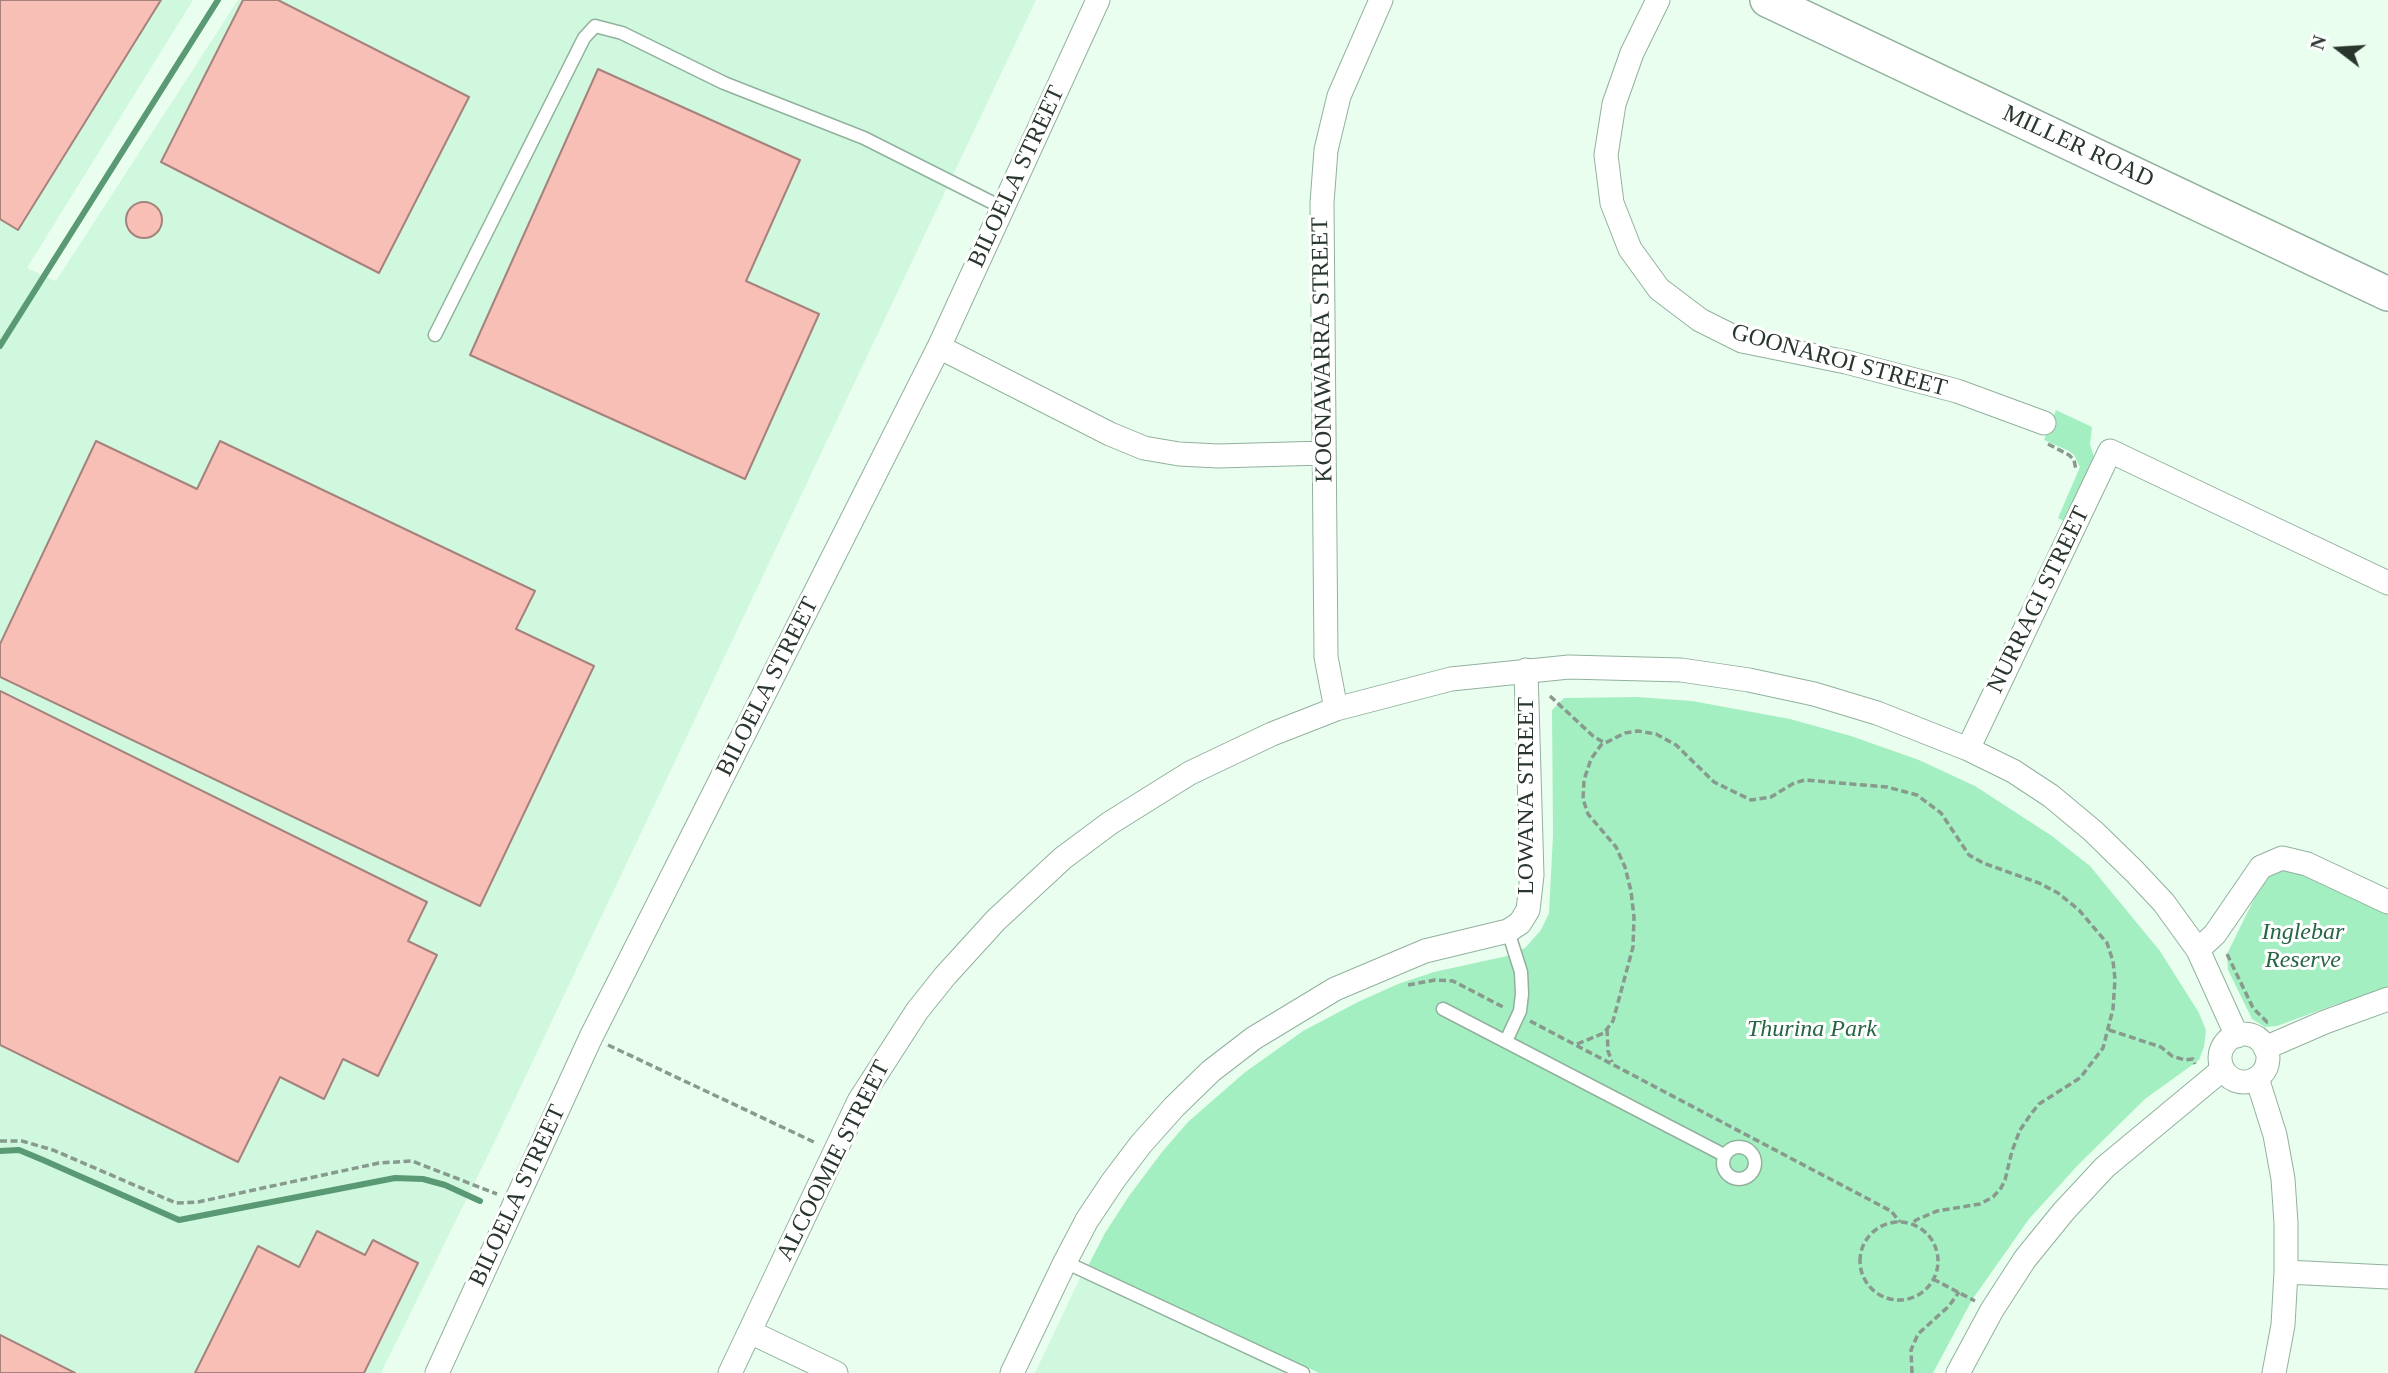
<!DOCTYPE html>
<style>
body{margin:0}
#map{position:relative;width:2388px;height:1373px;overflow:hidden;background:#eafef0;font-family:Georgia,serif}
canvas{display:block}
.north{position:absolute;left:2304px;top:14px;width:70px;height:70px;-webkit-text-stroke:5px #fff;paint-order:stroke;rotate:287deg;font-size:19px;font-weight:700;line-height:28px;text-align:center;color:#29362d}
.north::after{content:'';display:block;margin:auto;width:24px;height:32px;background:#29362d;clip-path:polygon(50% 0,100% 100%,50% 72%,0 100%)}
</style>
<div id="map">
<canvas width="2388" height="1373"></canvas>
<div class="north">N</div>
</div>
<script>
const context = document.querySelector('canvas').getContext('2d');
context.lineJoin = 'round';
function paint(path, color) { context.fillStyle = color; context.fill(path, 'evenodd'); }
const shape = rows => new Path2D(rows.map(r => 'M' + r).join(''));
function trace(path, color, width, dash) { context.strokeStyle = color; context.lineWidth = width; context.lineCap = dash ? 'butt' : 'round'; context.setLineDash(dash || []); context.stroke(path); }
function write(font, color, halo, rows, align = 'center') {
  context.font = font + ' Georgia,serif'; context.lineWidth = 6; context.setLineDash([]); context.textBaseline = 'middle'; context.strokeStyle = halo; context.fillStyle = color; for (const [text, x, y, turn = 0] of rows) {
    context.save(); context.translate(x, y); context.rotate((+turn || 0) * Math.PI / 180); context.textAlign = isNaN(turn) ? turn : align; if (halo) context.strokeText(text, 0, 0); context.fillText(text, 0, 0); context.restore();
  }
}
paint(shape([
 [0,0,193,0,27,268,56,281,238,0,1036,0,494,1143,381,1373,0,1373],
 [1081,1276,1287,1373,1035,1373]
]), '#cff8de');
paint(shape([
 [2056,410,2092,427,2090,444,2094,457,2064,521,2058,518,2080,467,2074,455,2069,451,2044,440],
 [1637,697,1692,701,1790,719,1851,736,1919,760,1975,786,2052,836,2090,866,2160,951,2199,1013,2206,1030,2204,1047,2199,1060,2145,1099,2079,1164,2029,1219,1972,1300,1933,1373,1319,1373,1088,1266,1105,1233,1129,1196,1162,1152,1188,1122,1244,1073,1303,1031,1358,1002,1398,984,1434,972,1507,956,1525,948,1541,930,1549,913,1553,835,1552,710,1564,698],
 [2280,870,2296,872,2388,913,2388,990,2334,1005,2277,1026,2265,1027,2252,1019,2228,970,2227,954,2259,889,2267,877]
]), '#a4efc1');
trace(shape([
 [0,346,218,0],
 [0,1151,19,1150,43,1160,179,1220,395,1178,423,1179,445,1185,480,1201]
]), '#599973', 6);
const building = shape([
 [0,0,161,0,18,230,0,219,0,0],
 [243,0,278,0,469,97,379,273,161,162,243,0],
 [598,69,800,160,746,281,819,314,745,479,470,355,598,69],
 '126 220a18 18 0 1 1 36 0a18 18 0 1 1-36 0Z',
 [96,441,197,489,220,441,535,591,516,629,594,666,480,906,0,677,0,644,96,441],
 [0,691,427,902,408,941,437,955,378,1076,343,1059,324,1099,280,1077,238,1162,0,1045,0,691],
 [317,1231,365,1255,373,1240,418,1263,364,1373,195,1373,258,1246,299,1267,317,1231],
 [0,1335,75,1373,0,1373,0,1335]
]);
paint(building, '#f7bfb6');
trace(building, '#a6827d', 2);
const lane = shape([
 [435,335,584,38,595,26,622,33,724,83,864,138,1003,208],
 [1443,1009,1724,1155],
 [1506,1041,1520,1011,1522,994,1521,972,1508,931],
 '1723 1163a16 16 0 1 1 32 0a16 16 0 1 1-32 0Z',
 [1065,1262,1303,1373]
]);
const street = shape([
 [1658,0,1632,53,1614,104,1606,155,1612,203,1630,249,1659,289,1700,320,1742,341,1846,362,1957,391,2044,423],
 [939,347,1110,434,1144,448,1179,454,1218,456,1324,453],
 [1336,709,1326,657,1322,203,1326,150,1339,96,1381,0],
 [1968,749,2110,451,2388,583],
 [2198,950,2215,934,2261,867,2282,858,2307,864,2388,902],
 '2220 1058a24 24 0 1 1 48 0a24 24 0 1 1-48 0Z',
 [2265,1048,2325,1022,2388,999],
 [2257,1078,2275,1135,2283,1179,2286,1223,2286,1272,2283,1325,2274,1373],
 [2286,1272,2388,1277],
 [750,1332,836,1373],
 [437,1373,591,1037,939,347,1098,0],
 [730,1373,859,1101,917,1011,945,976,996,920,1063,858,1110,823,1190,773,1272,734,1336,709,1451,679,1569,667,1681,670,1749,680,1814,694,1877,713,1968,749,2013,771,2051,796,2093,831,2135,872,2164,903,2198,950,2237,1036],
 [1012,1373,1065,1262,1087,1220,1113,1181,1141,1144,1174,1107,1211,1071,1254,1038,1335,989,1425,951,1508,931,1520,923,1528,910,1532,875,1526,670],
 [1958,1373,1992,1310,2025,1259,2064,1211,2105,1167,2223,1069]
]);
const secondary = shape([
 [1767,0,2388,294]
]);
trace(lane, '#91b19d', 15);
trace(street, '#91b19d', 25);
trace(secondary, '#91b19d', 36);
trace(shape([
 [2048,444,2069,455,2074,460,2076,470],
 [1550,696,1593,736,1603,742],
 [2227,954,2253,1008,2267,1022,2271,1021],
 [1408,985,1435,980,1453,981,1505,1008],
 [1530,1021,1891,1211,1900,1222],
 [1607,1029,1608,1051,1612,1062],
 [2109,1030,2161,1047,2172,1056,2185,1060,2193,1059,2195,1064],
 [1577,1044,1604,1033,1613,1021,1633,947,1634,917,1631,891,1625,867,1616,847,1588,814,1583,799,1584,780,1591,759,1601,745,1625,733,1638,731,1656,734,1676,745,1714,782,1751,800,1771,797,1794,783,1805,780,1887,787,1917,795,1941,813,1969,855,1983,863,2039,883,2058,893,2079,910,2107,943,2113,961,2115,979,2113,1009,2103,1048,2080,1078,2039,1104,2031,1114,2020,1130,2012,1151,2005,1180,2001,1188,1993,1197,1980,1204,1937,1211,1916,1220,1912,1224],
 [608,1045,816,1143],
 [0,1141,22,1141,53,1150,176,1203,198,1202,379,1163,412,1161,497,1194],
 '1860 1261a39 39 0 1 1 78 0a39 39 0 1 1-78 0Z',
 [1933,1279,1975,1301],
 [1912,1373,1911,1350,1918,1334,1949,1306,1959,1292]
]), '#88998d', 3.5, [7, 3.5]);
trace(lane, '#fff', 12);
trace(street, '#fff', 23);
trace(secondary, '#fff', 33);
write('24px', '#29362d', '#fff', [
 ["MILLER ROAD",2078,147,25],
 ["BILOELA STREET",1017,177,-65],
 ["KOONAWARRA STREET",1323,350,-91],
 ["GOONAROI STREET",1839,361,15],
 ["NURRAGI STREET",2039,600,-64],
 ["BILOELA STREET",768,687,-63],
 ["LOWANA STREET",1527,796,-90],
 ["ALCOOMIE STREET",834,1161,-63],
 ["BILOELA STREET",518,1196,-65]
]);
write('italic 24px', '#276544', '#fff', [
 ["Inglebar",2303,933],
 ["Reserve",2303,961],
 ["Thurina Park",1812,1030]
]);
</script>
